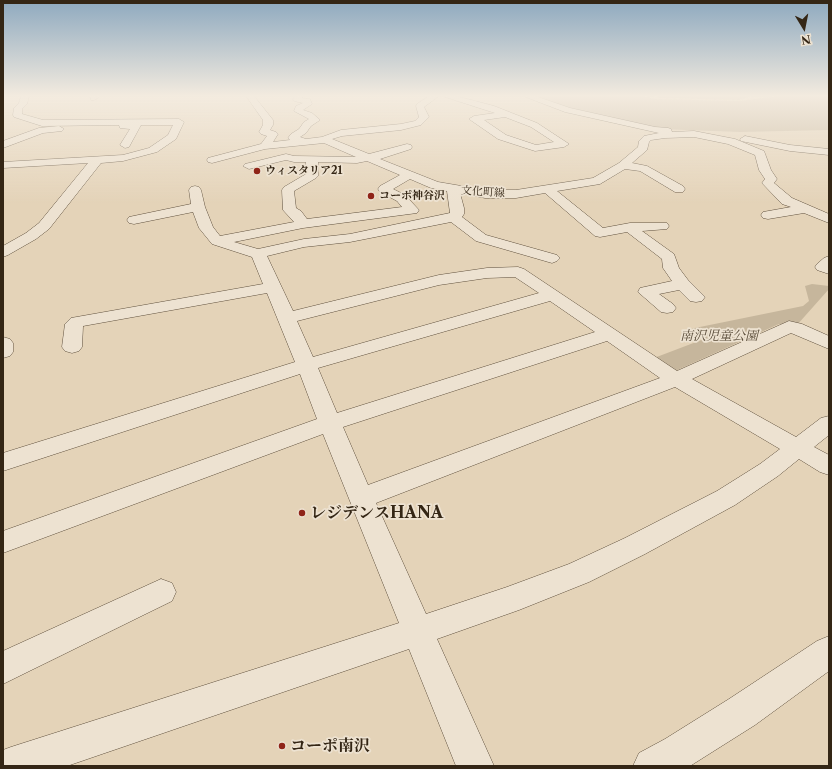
<!DOCTYPE html>
<meta charset="utf-8">
<style>
body{margin:0}
#map{position:relative;width:832px;height:769px;overflow:hidden;background:#e4d3b8;font-family:"Libre Caslon Text",serif}
canvas{display:block}
.frame{position:absolute;inset:0;border:4px solid #342615;pointer-events:none}
.north{position:absolute;left:784px;top:8px;width:40px;height:40px;-webkit-text-stroke:3px #ede2d1;paint-order:stroke;rotate:170deg;font-size:11px;font-weight:700;line-height:16px;text-align:center;color:#342615}
.north::after{content:'';display:block;margin:auto;width:14px;height:18px;background:#342615;clip-path:polygon(50% 0,100% 100%,50% 72%,0 100%)}
</style>
<div id="map">
<canvas width="832" height="769"></canvas>
<div class="frame"></div>
<div class="north">N</div>
</div>
<script>
const context = document.querySelector('canvas').getContext('2d');
context.lineJoin = 'round';
function paint(path, color) { context.fillStyle = color; context.fill(path, 'evenodd'); }
const shape = rows => new Path2D(rows.map(r => 'M' + r).join(''));
function trace(path, color, width, dash) { context.strokeStyle = color; context.lineWidth = width; context.lineCap = dash ? 'butt' : 'round'; context.setLineDash(dash || []); context.stroke(path); }
function write(font, color, halo, rows, align = 'center') {
  context.font = font + ' "Libre Caslon Text","Noto Serif JP",serif'; context.lineWidth = 3.5; context.setLineDash([]); context.textBaseline = 'middle'; context.strokeStyle = halo; context.fillStyle = color; for (const [text, x, y, turn = 0] of rows) {
    context.save(); context.translate(x, y); context.rotate((+turn || 0) * Math.PI / 180); context.textAlign = isNaN(turn) ? turn : align; if (halo) context.strokeText(text, 0, 0); context.fillText(text, 0, 0); context.restore();
  }
}
paint(shape([
 [530,96,644,96,654,99,740,101,777,96,829,96,829,130,740,132,659,129,540,102],
 [654,96,752,96,739,100,662,98],
 [812,284,829,286,829,289,797,325,779,324,675,371,654,358,704,339,690,329,803,306,809,301,805,286]
]), '#c6b69c');
const minor = shape([
 [21,96,29,96,27,104,22,109,22,114,43,120,179,119,184,122,176,139,157,152,123,161,101,163,49,229,36,239,8,255,3,257,3,246,26,233,39,223,88,163,3,168,3,162,123,155,149,148,168,135,173,125,141,125,129,147,125,148,120,145,130,129,120,128,119,125,42,126,14,117,13,115,14,108,19,103,21,96],
 [90,96,98,96,98,98,94,100,91,100,90,96],
 [246,96,254,96,273,120,273,125,270,130,276,132,278,134,273,142,290,140,288,138,291,134,299,129,304,122,309,119,294,111,296,106,303,103,294,101,293,99,295,96,303,96,302,98,310,99,312,104,303,110,312,113,320,120,311,126,306,133,300,137,306,139,322,137,341,130,401,124,415,121,419,117,416,106,417,104,429,96,439,96,424,107,429,117,421,125,401,130,342,136,332,139,369,154,407,144,411,145,412,147,411,149,380,159,438,182,485,190,516,190,593,178,619,163,638,147,639,141,644,136,659,133,565,112,523,96,535,96,570,108,655,127,668,128,671,129,672,132,694,131,735,139,764,151,771,170,777,179,774,183,792,198,829,214,829,223,804,213,768,219,763,218,761,215,763,212,791,207,782,204,762,183,765,179,759,170,755,155,728,144,694,137,665,138,651,140,649,142,647,150,632,163,647,166,683,186,685,189,683,192,675,192,640,171,625,169,600,184,557,191,603,228,630,223,667,223,669,226,667,229,642,231,674,254,679,268,688,280,705,297,702,301,696,302,690,301,679,290,659,294,673,304,676,308,673,312,667,313,661,312,638,292,640,288,672,281,663,268,662,259,627,232,600,237,595,236,545,193,516,198,485,198,460,193,464,208,464,214,462,217,486,235,557,255,560,258,557,261,552,263,476,241,451,222,350,242,304,247,267,256,293,311,439,275,487,268,518,267,524,269,677,371,789,321,802,324,829,336,829,349,791,333,692,379,796,437,821,418,829,416,829,435,814,447,829,455,829,475,820,472,799,459,778,476,735,505,645,554,589,582,519,610,437,639,494,766,456,766,409,649,67,766,3,766,3,750,11,747,399,623,323,434,3,553,3,531,317,419,300,374,3,471,3,453,295,362,267,293,83,326,82,347,79,351,72,353,65,351,62,347,65,324,71,318,263,284,252,257,212,244,199,228,193,212,134,224,129,223,127,220,129,217,191,204,189,190,191,187,195,186,199,187,201,190,205,207,213,227,220,236,294,222,283,210,282,190,284,187,306,174,306,162,294,162,286,160,249,169,243,166,245,164,286,154,294,156,356,157,324,143,265,149,212,163,208,162,207,160,208,158,261,144,267,136,261,134,259,132,263,125,263,120,246,96],
 [367,161,400,175,380,186,378,189,380,192,397,201,402,207,307,219,301,211,296,208,294,191,316,178,318,176,318,162,357,163,367,161],
 [410,179,431,188,447,191,450,213,350,234,304,239,258,249,234,242,303,228,417,213,419,210,405,195,393,189,410,179],
 [515,277,539,293,313,357,297,321,439,285,487,278,515,277],
 [550,301,595,332,337,413,318,368,550,301],
 [607,341,660,378,368,485,343,427,607,341],
 [675,387,780,449,760,464,717,491,625,538,569,564,507,587,426,614,376,503,675,387],
 [442,96,456,96,494,106,537,123,569,144,564,147,535,151,498,139,469,119,474,116,495,113,442,96],
 [505,117,531,127,554,142,536,145,506,135,484,120,505,117],
 [59,126,64,129,62,131,43,133,3,148,3,141,39,128,59,126],
 [745,136,790,145,829,149,829,155,790,151,741,141,740,139,745,136],
 [829,256,829,274,817,270,815,267,817,264,824,258,829,256],
 [3,337,10,339,13,343,13,352,10,356,3,358,3,337],
 [161,579,172,583,176,592,172,601,3,684,3,651,161,579],
 [829,636,829,671,755,725,690,766,633,766,639,753,665,739,729,699,817,641,829,636]
]);
trace(minor, '#60513e', 1);
paint(minor, '#ede2d1');
const sky = context.createLinearGradient(0, 0, 0, 204);
sky.addColorStop(0, '#8ea9bf');
sky.addColorStop(0.47, '#f3ebdf');
sky.addColorStop(1, '#f3ebdf00');
context.fillStyle = sky;
context.fillRect(0, 0, 832, 204);
for (const [x, y, r, color] of [
 [257,171,4,"#8f2418"],
 [371,196,4,"#8f2418"],
 [302,513,4,"#8f2418"],
 [282,746,4,"#8f2418"]
]) { const dot = new Path2D(); dot.arc(x, y, r, 0, 2 * Math.PI); context.fillStyle = color; context.fill(dot); trace(dot, '#ede2d1', 1.5); }
write('bold 11px', '#342615', '#ede2d1', [
 ["ウィスタリア21",265,171],
 ["コーポ神谷沢",379,196]
], 'left');
write('11px', '#342615', '#ede2d1', [
 ["文化町線",483,192,4]
]);
write('italic 13px', '#584a37', '#ede2d1', [
 ["南沢児童公園",719,336]
]);
write('bold 16px', '#342615', '#ede2d1', [
 ["レジデンスHANA",310,513],
 ["コーポ南沢",290,746]
], 'left');
</script>
